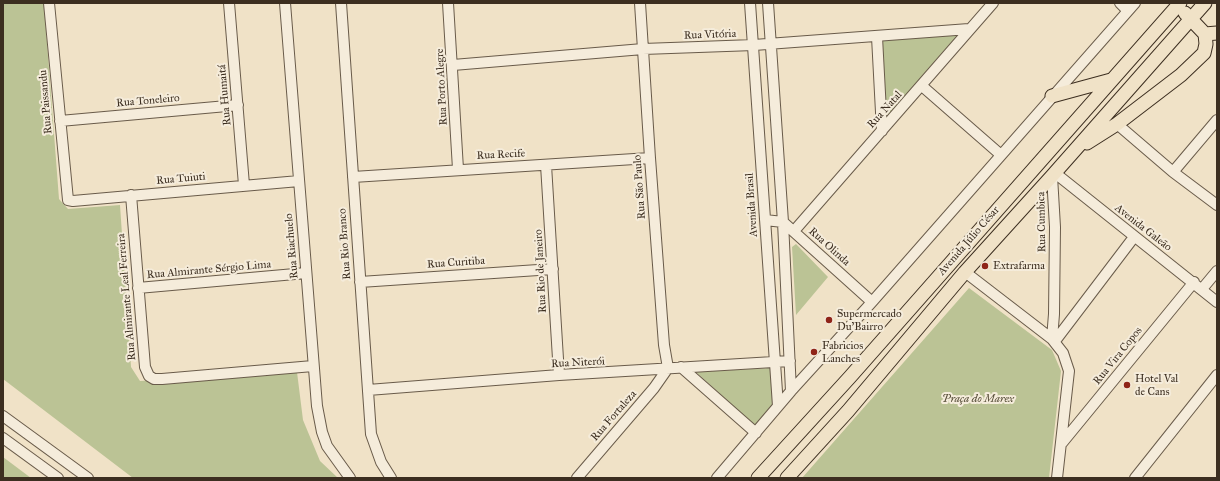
<!DOCTYPE html>
<meta charset="utf-8">
<style>
body{margin:0}
#map{position:relative;width:1220px;height:481px;overflow:hidden;background:#f0e2c7;font-family:"IM FELL Great Primer",serif}
canvas{display:block}
.frame{position:absolute;inset:0;border:4px solid #3c2e20;pointer-events:none}
</style>
<div id="map">
<canvas width="1220" height="481"></canvas>
<div class="frame"></div>
</div>
<script>
const context = document.querySelector('canvas').getContext('2d');
context.lineJoin = 'round';
function paint(path, color) { context.fillStyle = color; context.fill(path, 'evenodd'); }
const shape = rows => new Path2D(rows.map(r => 'M' + r).join(''));
function trace(path, color, width, dash) { context.strokeStyle = color; context.lineWidth = width; context.lineCap = dash ? 'butt' : 'round'; context.setLineDash(dash || []); context.stroke(path); }
function write(font, color, halo, rows, align = 'center') {
  context.font = font + ' "IM FELL Great Primer",serif'; context.lineWidth = 4; context.setLineDash([]); context.textBaseline = 'middle'; context.strokeStyle = halo; context.fillStyle = color; for (const [text, x, y, turn = 0] of rows) {
    context.save(); context.translate(x, y); context.rotate((+turn || 0) * Math.PI / 180); context.textAlign = isNaN(turn) ? turn : align; if (halo) context.strokeText(text, 0, 0); context.fillText(text, 0, 0); context.restore();
  }
}
paint(shape([
 [3,3,44,3,59,199,68,209,120,205,131,367,140,381,297,372,303,420,320,461,338,478,133,478,3,379],
 [969,30,882,128,877,37],
 [796,244,828,277,796,315,792,247],
 [969,288,1052,350,1061,371,1049,478,802,478],
 [770,368,773,405,755,426,696,372],
 [3,457,31,478,3,478]
]), '#bbc395');
const minor = shape([
 [49,3,68,200,73,201,299,181],
 [229,3,244,185],
 [285,3,317,406,322,432,327,446,350,478],
 [341,3,371,434,381,462,391,478],
 [448,3,458,169],
 [750,3,778,406],
 [768,3,783,222,791,391],
 [1120,3,1128,11],
 [877,37,882,131],
 [453,65,643,49,754,45,969,29],
 [922,86,1001,155],
 [60,121,238,105],
 [1117,124,1173,172,1217,205],
 [546,165,559,375],
 [1173,172,1217,120],
 [1055,173,1217,302],
 [353,177,650,158],
 [131,195,145,367,149,376,154,379,162,379,313,366],
 [765,220,783,222,872,302],
 [794,231,993,3],
 [965,272,1052,339,1063,353,1069,371,1057,478],
 [360,282,553,269],
 [138,288,306,273],
 [1202,289,1217,271],
 [1052,339,1054,314,1055,227,1052,176],
 [1055,341,1134,237],
 [681,367,756,433],
 [368,390,559,375,790,361],
 [3,416,88,478],
 [3,438,58,478],
 [1062,443,1194,282],
 [577,478,654,388,668,368,664,345,650,158,640,3],
 [717,478,791,391,872,302,1135,3],
 [1135,478,1217,375]
]);
const major = shape([
 [1205,34,1217,33],
 [1052,96,1111,80],
 [1087,143,1117,124,1181,75,1204,53,1206,44,1205,34,1185,13],
 [758,478,850,377,1180,3],
 [787,478,848,411,965,272,1052,176,1205,3]
]);
trace(minor, '#695b4a', 12);
trace(major, '#3c2e20', 15);
trace(minor, '#f5ecdb', 10);
trace(major, '#f0e2c7', 13);
for (const [x, y, r, color] of [
 [985,266,4,"#8f2418"],
 [829,320,4,"#8f2418"],
 [814,352,4,"#8f2418"],
 [1127,385,4,"#8f2418"]
]) { const dot = new Path2D(); dot.arc(x, y, r, 0, 2 * Math.PI); context.fillStyle = color; context.fill(dot); trace(dot, '#f5ecdb', 1.5); }
write('11px', '#3c2e20', '#f5ecdb', [
 ["Rua Vitória",710,35,-2],
 ["Rua Porto Alegre",442,87,-93],
 ["Rua Humaitá",225,95,-95],
 ["Rua Toneleiro",148,101,-5],
 ["Rua Paissandu",46,102,-95],
 ["Rua Natal",885,110,-48],
 ["Rua Recife",501,155,-3],
 ["Rua Tuiuti",181,179,-5],
 ["Rua São Paulo",640,187,-94],
 ["Avenida Brasil",752,205,-94],
 ["Rua Cumbica",1042,222,-91],
 ["Avenida Galeão",1143,228,38],
 ["Avenida Júlio César",969,241,-49],
 ["Rua Rio Branco",345,244,-94],
 ["Rua Riachuelo",292,246,-95],
 ["Rua Olinda",829,247,42],
 ["Rua Curitiba",456,263,-4],
 ["Rua Almirante Sérgio Lima",209,270,-5],
 ["Rua Rio de Janeiro",541,271,-93],
 ["Rua Almirante Leal Ferreira",127,297,-95],
 ["Rua Vira Copos",1118,356,-51],
 ["Rua Niterói",578,363,-3],
 ["Rua Fortaleza",614,416,-49]
]);
write('11px', '#3c2e20', '#f5ecdb', [
 ["Extrafarma",993,266],
 ["Supermercado",837,314],
 ["Du'Bairro",837,327],
 ["Fabricios",822,346],
 ["Lanches",822,359],
 ["Hotel Val",1135,379],
 ["de Cans",1135,392]
], 'left');
write('italic 11px', '#554c37', '#f5ecdb', [
 ["Praça do Marex",978,399]
]);
</script>
